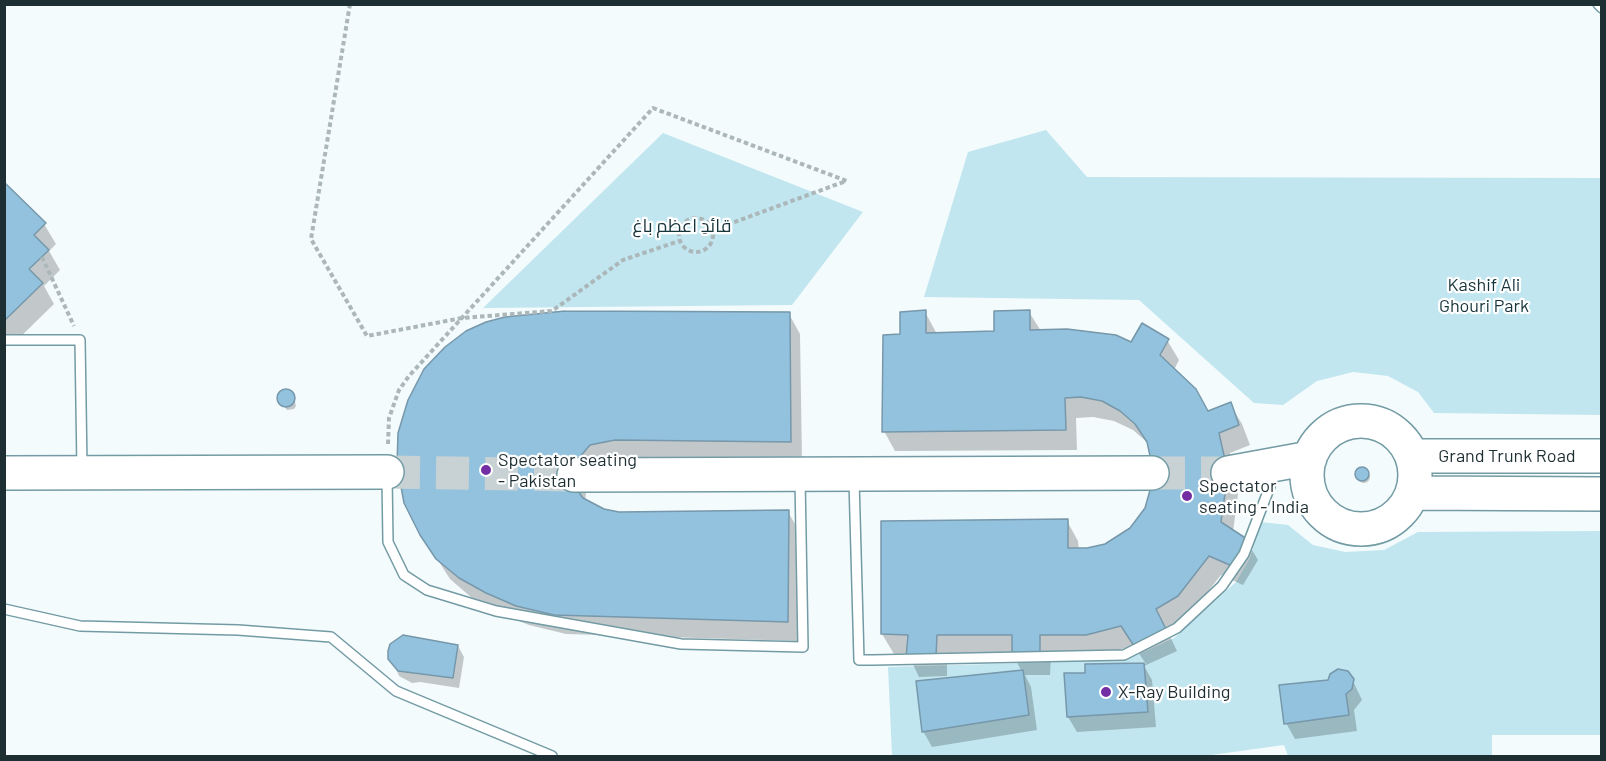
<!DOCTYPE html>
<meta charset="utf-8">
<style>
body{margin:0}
#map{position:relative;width:1606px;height:761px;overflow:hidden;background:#f3fbfd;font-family:Barlow,sans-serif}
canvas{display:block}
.frame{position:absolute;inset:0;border:6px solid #1e2f33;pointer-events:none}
</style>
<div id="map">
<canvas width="1606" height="761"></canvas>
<div class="frame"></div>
</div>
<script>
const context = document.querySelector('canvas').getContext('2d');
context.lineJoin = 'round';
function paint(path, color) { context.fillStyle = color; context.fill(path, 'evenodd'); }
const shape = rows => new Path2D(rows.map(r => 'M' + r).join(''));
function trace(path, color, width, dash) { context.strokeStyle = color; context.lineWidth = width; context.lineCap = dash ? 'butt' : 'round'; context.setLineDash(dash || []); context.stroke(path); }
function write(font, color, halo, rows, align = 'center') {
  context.font = font + ' Barlow,Cairo,sans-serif'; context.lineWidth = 4.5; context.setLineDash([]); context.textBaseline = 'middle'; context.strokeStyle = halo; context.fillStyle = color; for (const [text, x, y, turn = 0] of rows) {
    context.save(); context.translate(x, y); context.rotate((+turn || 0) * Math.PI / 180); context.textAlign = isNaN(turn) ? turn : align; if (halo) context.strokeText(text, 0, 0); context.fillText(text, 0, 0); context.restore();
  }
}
paint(shape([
 [1046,130,1087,177,1601,178,1601,415,1434,413,1418,392,1388,376,1353,372,1317,381,1283,405,1254,403,1139,300,924,297,968,152],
 [663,133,863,212,792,305,483,308],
 [1261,522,1288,525,1313,545,1345,552,1384,550,1418,532,1601,531,1601,735,1492,735,1492,756,1288,756,1284,745,1204,756,892,756,888,667,1126,660,1174,638,1236,582,1250,558]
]), '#c1e6ef');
paint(shape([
 [4,184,44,224,56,244,49,251,60,270,44,286,54,304,14,343,4,334],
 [925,312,937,334,996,333,1029,312,1041,331,1131,344,1167,340,1179,360,1174,370,1208,412,1230,404,1242,424,1250,445,1230,453,1238,494,1233,532,1246,540,1258,560,1243,585,1221,575,1189,615,1167,630,1177,651,1144,666,1152,680,1156,727,1077,732,1068,717,1086,674,1086,665,1146,664,1134,646,1098,655,1051,655,1050,675,1025,675,1031,687,1037,730,932,747,923,731,1022,672,1013,655,947,655,947,676,919,677,908,654,894,654,882,634,883,523,1067,521,1078,541,1079,550,1105,545,1131,529,1146,509,1154,483,1149,444,1133,430,1114,421,1093,417,1076,418,1077,450,895,451,884,431,901,336],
 [789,314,800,334,802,462,588,479,585,501,603,511,619,514,788,512,799,531,798,641,566,634,529,625,498,613,472,598,450,579,421,534],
 [287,391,294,398,296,406,294,409,287,410,278,398,282,392],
 '1358 477a6 6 0 1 1 12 0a6 6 0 1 1-12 0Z',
 [410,636,419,641,458,646,464,657,459,688,420,682,412,683,399,676,389,651,396,639],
 [1350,675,1362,700,1354,710,1357,731,1295,739,1286,723,1329,681]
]), '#0003');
const building = shape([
 [4,182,46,223,34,235,49,250,29,269,43,283,4,321,4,182],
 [926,310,926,333,994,331,994,311,1030,310,1030,330,1067,329,1116,335,1131,342,1142,323,1169,339,1160,355,1196,389,1208,411,1231,402,1239,425,1219,433,1228,473,1221,522,1247,539,1232,566,1209,556,1178,596,1156,609,1167,631,1134,646,1121,626,1086,635,1040,635,1040,655,1012,656,1012,635,937,635,936,657,906,658,908,635,881,634,881,521,1068,519,1068,548,1087,548,1105,544,1130,528,1145,508,1152,483,1152,465,1147,442,1135,424,1120,411,1102,401,1081,397,1065,398,1066,430,882,432,883,335,900,334,900,312,926,310],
 [565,311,790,312,791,442,615,440,590,445,574,464,578,491,583,498,604,509,619,512,789,510,788,622,554,615,516,606,486,593,459,578,436,559,420,535,404,503,397,465,398,433,408,400,424,369,445,347,466,331,486,322,505,317,565,311],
 '277 398a9 9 0 1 1 18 0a9 9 0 1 1-18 0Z',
 '1355 474a7 7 0 1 1 14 0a7 7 0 1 1-14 0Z',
 [403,635,458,645,453,678,398,671,388,659,388,651,390,644,403,635],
 [1144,663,1148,712,1067,717,1064,673,1085,673,1085,664,1144,663],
 [1338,669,1348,671,1354,679,1352,689,1346,694,1349,715,1284,724,1279,685,1328,680,1330,674,1338,669],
 [1023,670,1029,715,922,732,916,681,1023,670]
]);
paint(building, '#92c2dd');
trace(building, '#7797aa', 1.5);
trace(shape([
 [387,472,574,475],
 [1152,473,1228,473]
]), '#c8d2d5', 33, [33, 16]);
const lane = shape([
 [1598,4,1602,8],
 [4,340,80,340,82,468],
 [387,477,388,542,404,575,427,590,496,611,681,644,803,647,800,479],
 [854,480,859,660,873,660,1124,655,1177,628,1222,586,1244,554,1272,481],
 [4,609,80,626,238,630,331,637,396,691,552,756]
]);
const highway = shape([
 '1307 475a54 54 0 1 1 108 0a54 54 0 1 1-108 0Z',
 [1412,456,1602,456],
 [4,473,387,472],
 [1228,473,1310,458],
 [574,475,1152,473],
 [1412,493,1602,494]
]);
trace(lane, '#739ba4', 12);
trace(highway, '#739ba4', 36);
trace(shape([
 [350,4,311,239,367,336,462,318,552,311,623,260,679,241],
 '679 235a17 17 0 1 1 34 0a17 17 0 1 1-34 0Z',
 [713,230,846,181],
 [42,257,74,326],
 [388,444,389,418,399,390,409,376,653,108,847,181]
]), '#acb7ba', 4, [4.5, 3]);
trace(lane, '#fff', 9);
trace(highway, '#fff', 33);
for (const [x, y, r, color] of [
 [486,470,6,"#722ea2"],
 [1187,496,6,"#722ea2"],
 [1106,692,6,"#722ea2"]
]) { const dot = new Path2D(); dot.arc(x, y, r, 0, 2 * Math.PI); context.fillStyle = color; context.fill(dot); trace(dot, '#fff', 2); }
write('18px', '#16343b', '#fff', [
 ["قائدِ اعظم باغ",682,226],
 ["Kashif Ali",1484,285],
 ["Ghouri Park",1484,306]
]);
write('18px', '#1e2f33', '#fff', [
 ["Grand Trunk Road",1507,456]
]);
write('18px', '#1e2f33', '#fff', [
 ["Spectator seating",498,460],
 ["- Pakistan",498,481],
 ["Spectator",1199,486],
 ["seating - India",1199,507],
 ["X-Ray Building",1118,692]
], 'left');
</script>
